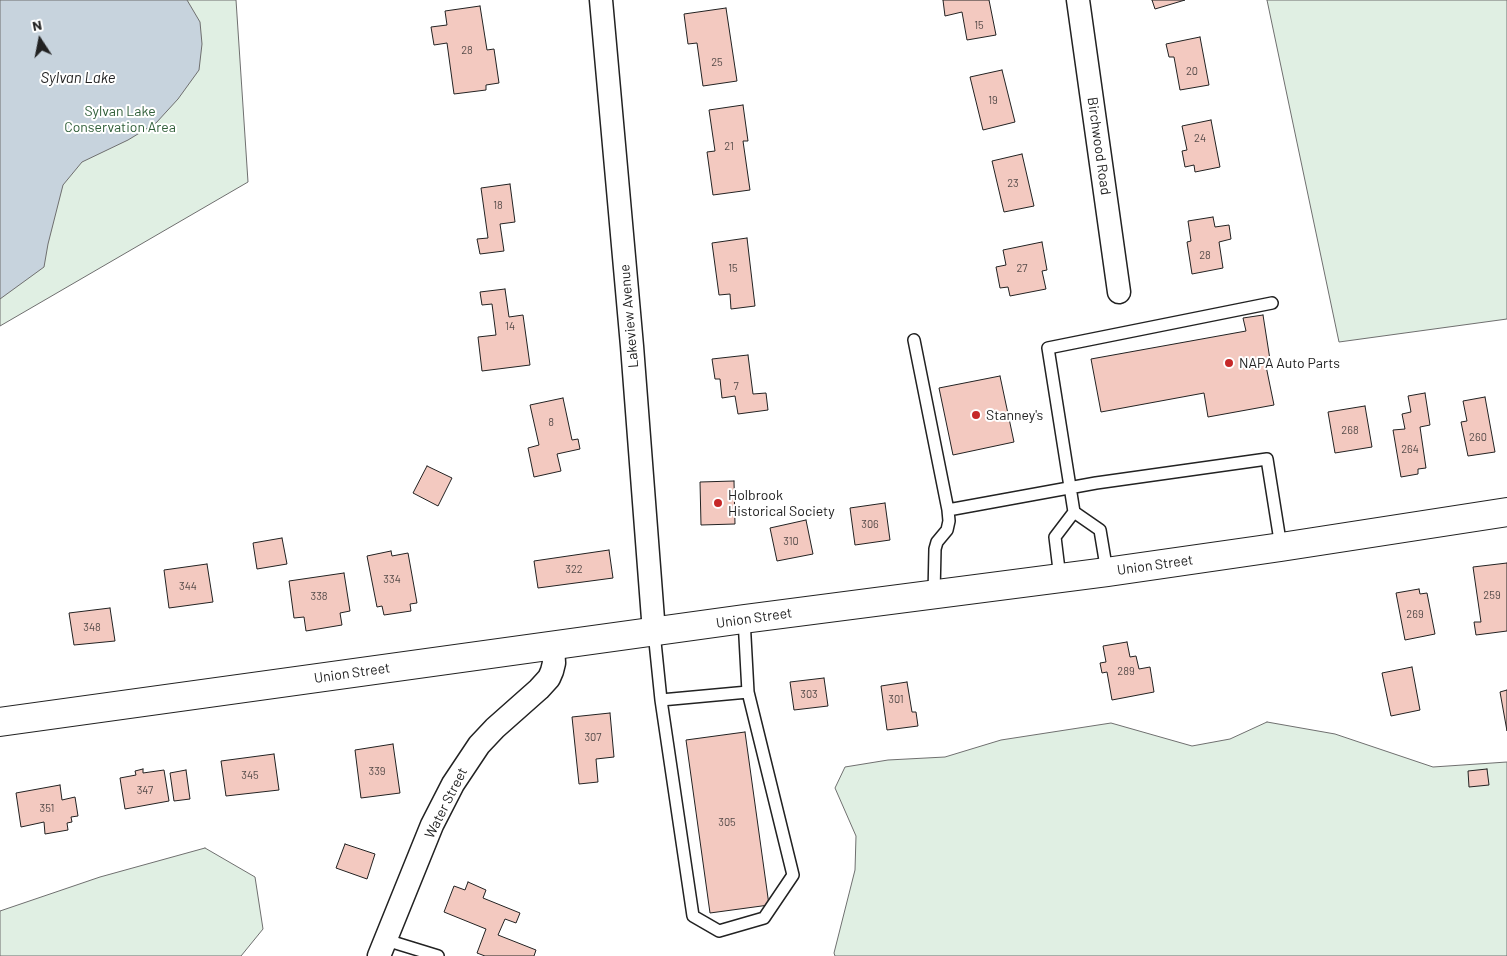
<!DOCTYPE html>
<style>
body{margin:0}
#map{position:relative;width:1507px;height:956px;overflow:hidden;background:#fff;font-family:Barlow,sans-serif}
canvas{display:block}
.north{position:absolute;left:15px;top:15px;width:50px;height:50px;-webkit-text-stroke:4px #fff;paint-order:stroke;rotate:349deg;font-size:14px;font-weight:700;line-height:20px;text-align:center;color:#222}
.north::after{content:'';display:block;margin:auto;width:18px;height:22px;background:#222;clip-path:polygon(50% 0,100% 100%,50% 72%,0 100%)}
</style>
<div id="map">
<canvas width="1507" height="956"></canvas>
<div class="north">N</div>
</div>
<script>
const context = document.querySelector('canvas').getContext('2d');
context.lineJoin = 'round';
function paint(path, color) { context.fillStyle = color; context.fill(path, 'evenodd'); }
const shape = rows => new Path2D(rows.map(r => 'M' + r).join(''));
function trace(path, color, width, dash) { context.strokeStyle = color; context.lineWidth = width; context.lineCap = dash ? 'butt' : 'round'; context.setLineDash(dash || []); context.stroke(path); }
function write(font, color, halo, rows, align = 'center') {
  context.font = font + ' Barlow,sans-serif'; context.lineWidth = 4; context.setLineDash([]); context.textBaseline = 'middle'; context.strokeStyle = halo; context.fillStyle = color; for (const [text, x, y, turn = 0] of rows) {
    context.save(); context.translate(x, y); context.rotate((+turn || 0) * Math.PI / 180); context.textAlign = isNaN(turn) ? turn : align; if (halo) context.strokeText(text, 0, 0); context.fillText(text, 0, 0); context.restore();
  }
}
const green = shape([
 [0,0,236,0,248,182,0,326,0,0],
 [1267,0,1507,0,1507,319,1339,342,1267,0],
 [1267,722,1335,734,1433,767,1507,762,1507,956,835,956,834,953,855,870,856,836,835,788,845,767,888,760,945,757,1001,740,1111,723,1192,746,1230,739,1267,722],
 [205,848,255,877,263,929,241,956,0,956,0,911,100,877,205,848]
]);
paint(green, '#e0efe3');
trace(green, '#6f6f6f', 1);
const water = shape([
 [0,0,187,0,200,22,202,44,199,70,178,99,156,123,128,140,82,162,63,185,48,244,44,267,0,299,0,0]
]);
paint(water, '#c7d3dd');
trace(water, '#6f6f6f', 1);
const building = shape([
 [943,0,989,0,996,35,967,40,962,12,945,16,943,0],
 [1152,0,1185,0,1155,9,1152,0],
 [480,6,487,50,494,49,499,83,486,85,486,90,454,94,447,43,434,45,431,27,447,25,445,11,480,6],
 [726,8,737,81,703,86,697,43,688,44,684,14,726,8],
 [1200,37,1209,85,1180,90,1174,57,1169,57,1166,44,1200,37],
 [1002,70,1015,122,983,130,970,77,1002,70],
 [743,105,748,141,743,141,750,190,713,195,707,152,715,151,709,110,743,105],
 [1211,120,1220,167,1195,172,1194,165,1185,167,1182,151,1187,150,1182,126,1211,120],
 [1022,154,1034,206,1004,212,992,161,1022,154],
 [510,184,515,222,500,224,504,251,480,254,477,239,488,238,481,188,510,184],
 [1213,217,1215,227,1229,225,1231,239,1219,242,1223,268,1192,274,1187,242,1191,241,1188,221,1213,217],
 [747,238,755,306,731,309,730,294,719,295,712,243,747,238],
 [1042,242,1047,270,1042,271,1046,289,1010,296,1008,287,1000,288,996,267,1006,265,1003,250,1042,242],
 [505,289,509,317,523,315,530,365,482,371,478,337,496,335,492,304,482,305,480,292,505,289],
 [1263,315,1271,366,1266,366,1274,405,1208,417,1204,393,1101,412,1091,359,1246,331,1243,318,1263,315],
 [748,355,753,394,766,393,768,410,738,414,735,396,722,398,720,379,715,379,712,359,748,355],
 [1000,376,1014,442,953,455,939,388,1000,376],
 [1425,393,1430,425,1420,427,1426,468,1418,469,1418,474,1401,477,1393,430,1405,429,1402,414,1411,412,1408,396,1425,393],
 [1485,397,1495,452,1468,456,1461,422,1467,421,1463,401,1485,397],
 [563,398,572,440,578,439,580,449,557,454,561,471,534,477,528,448,539,445,530,405,563,398],
 [1365,406,1372,447,1335,453,1328,412,1365,406],
 [427,466,452,478,438,506,413,493,427,466],
 [734,481,735,524,701,525,700,482,734,481],
 [885,503,890,540,855,545,850,508,885,503],
 [806,520,813,554,777,561,770,528,806,520],
 [282,538,287,564,257,569,253,543,282,538],
 [609,550,613,578,538,588,534,561,609,550],
 [391,551,392,556,408,553,417,603,410,604,411,611,384,615,382,606,377,607,367,556,391,551],
 [1507,563,1507,631,1476,635,1474,622,1481,622,1473,567,1507,563],
 [207,564,213,602,169,608,164,570,207,564],
 [344,573,350,611,340,613,342,625,306,631,304,617,294,618,289,581,344,573],
 [1419,589,1420,594,1427,593,1435,634,1405,640,1396,593,1419,589],
 [110,608,115,641,74,645,69,613,110,608],
 [1127,642,1130,657,1136,656,1139,669,1150,667,1154,692,1112,700,1107,672,1102,673,1100,663,1106,662,1103,646,1127,642],
 [1412,667,1420,710,1391,716,1382,673,1412,667],
 [824,678,828,706,794,710,790,682,824,678],
 [907,682,912,712,916,712,918,726,887,730,881,686,907,682],
 [1507,690,1507,731,1500,692,1507,690],
 [610,713,614,757,596,759,598,782,579,784,572,717,610,713],
 [745,732,769,905,710,913,686,740,745,732],
 [393,744,400,793,361,798,355,750,393,744],
 [274,754,279,790,226,796,221,761,274,754],
 [143,769,143,773,164,770,169,801,125,809,120,778,136,775,135,771,143,769],
 [1487,769,1489,785,1469,787,1468,771,1487,769],
 [186,770,190,799,174,801,170,773,186,770],
 [60,785,62,800,75,797,78,816,71,817,72,822,67,823,68,830,45,834,44,822,21,827,16,793,60,785],
 [345,844,375,854,367,879,336,868,345,844],
 [468,882,486,890,483,898,520,913,516,923,505,919,498,935,536,950,534,956,485,956,477,953,486,929,444,912,454,886,465,890,468,882]
]);
paint(building, '#f3c9c0');
trace(building, '#222', 1);
const lane = shape([
 [914,340,948,510,949,521,947,530,937,542,935,549,934,594],
 [948,510,1096,483,1267,459,1281,547],
 [1107,572,1100,530,1074,512,1048,348,1272,303],
 [1060,578,1055,537,1074,512],
 [654,632,661,700,693,916,719,931,764,918,793,875,748,692,744,619],
 [661,700,748,692],
 [386,940,438,956]
]);
const street = shape([
 [601,0,632,346,654,632],
 [1078,0,1119,292],
 [379,956,432,825,453,784,479,745,495,728,539,689,549,678,552,671,554,663,553,646]
]);
const secondary = shape([
 [0,722,744,619,1107,572,1281,547,1507,512]
]);
trace(lane, '#222', 14);
trace(street, '#222', 25);
trace(secondary, '#222', 30);
trace(lane, '#fff', 11);
trace(street, '#fff', 22);
trace(secondary, '#fff', 28);
for (const [x, y, r, color] of [
 [1229,363,5,"#c62828"],
 [976,415,5,"#c62828"],
 [718,503,5,"#c62828"]
]) { const dot = new Path2D(); dot.arc(x, y, r, 0, 2 * Math.PI); context.fillStyle = color; context.fill(dot); trace(dot, '#fff', 2); }
write('11px', '#564c4a', null, [
 ["15",979,25],
 ["28",467,50],
 ["25",717,62],
 ["20",1192,71],
 ["19",993,100],
 ["24",1200,138],
 ["21",729,146],
 ["23",1013,183],
 ["18",498,205],
 ["28",1205,255],
 ["15",733,268],
 ["27",1022,268],
 ["14",510,326],
 ["7",736,386],
 ["8",551,422],
 ["268",1350,430],
 ["260",1478,437],
 ["264",1410,449],
 ["306",870,524],
 ["310",791,541],
 ["322",574,569],
 ["334",392,579],
 ["344",188,586],
 ["259",1492,595],
 ["338",319,596],
 ["269",1415,614],
 ["348",92,627],
 ["289",1126,671],
 ["303",809,694],
 ["301",896,699],
 ["307",593,737],
 ["339",377,771],
 ["345",250,775],
 ["347",145,790],
 ["351",47,808],
 ["305",727,822]
]);
write('14px', '#2f5e38', '#fff', [
 ["Sylvan Lake",120,111],
 ["Conservation Area",120,127]
]);
write('14px', '#222', '#fff', [
 ["Birchwood Road",1099,146,82],
 ["Lakeview Avenue",629,316,-95],
 ["Union Street",1155,565,-8],
 ["Union Street",754,618,-8],
 ["Union Street",352,673,-8],
 ["Water Street",446,803,-63]
]);
write('14px', '#222', '#fff', [
 ["NAPA Auto Parts",1239,363],
 ["Stanney's",986,415],
 ["Holbrook",728,495],
 ["Historical Society",728,511]
], 'left');
write('italic 15px', '#222', '#fff', [
 ["Sylvan Lake",78,78]
]);
</script>
